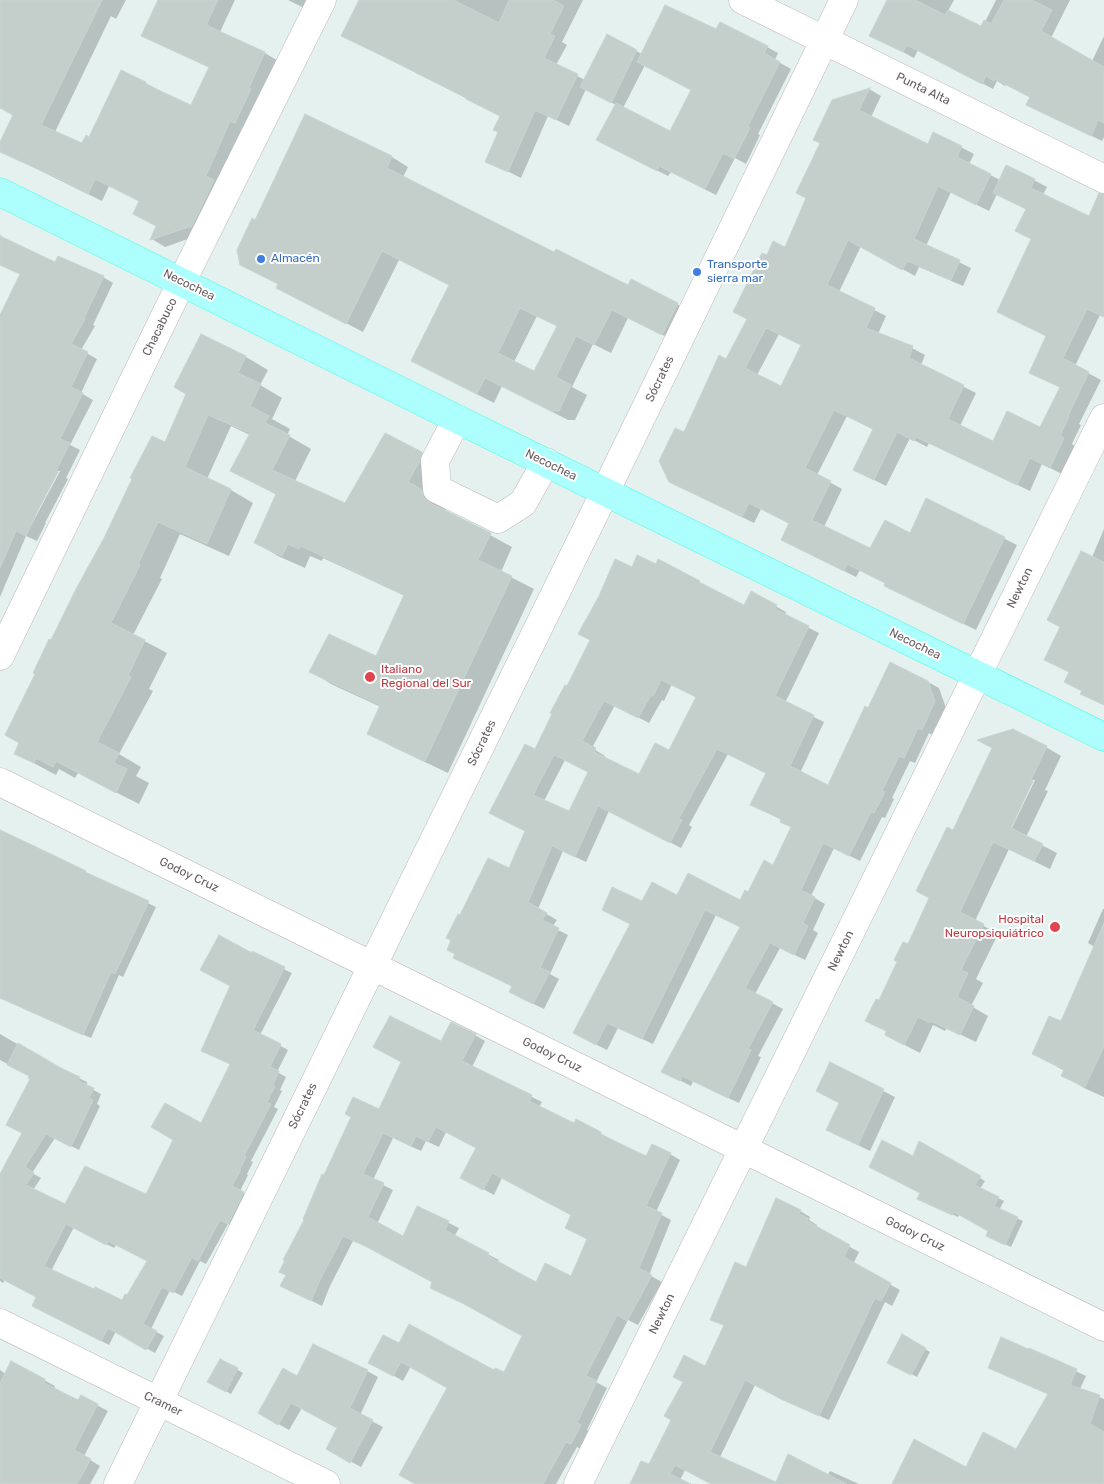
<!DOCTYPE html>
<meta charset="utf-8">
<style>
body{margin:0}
canvas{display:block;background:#e5f1ef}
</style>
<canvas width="1104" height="1484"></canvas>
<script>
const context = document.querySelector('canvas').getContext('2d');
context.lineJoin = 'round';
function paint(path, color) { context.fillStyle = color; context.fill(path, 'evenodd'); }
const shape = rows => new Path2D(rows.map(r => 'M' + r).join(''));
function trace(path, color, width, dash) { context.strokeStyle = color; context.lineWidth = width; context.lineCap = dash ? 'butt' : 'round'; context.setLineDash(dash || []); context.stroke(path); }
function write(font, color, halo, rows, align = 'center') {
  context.font = font + ' Rubik,sans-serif'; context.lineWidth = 4; context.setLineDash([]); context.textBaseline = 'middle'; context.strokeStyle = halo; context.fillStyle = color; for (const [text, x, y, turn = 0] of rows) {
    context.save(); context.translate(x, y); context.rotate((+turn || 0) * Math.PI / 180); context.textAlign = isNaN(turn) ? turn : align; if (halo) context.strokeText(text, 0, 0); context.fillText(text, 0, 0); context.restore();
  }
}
paint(shape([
 [0,0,126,0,116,19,111,16,55,132,82,145,90,138,122,71,192,107,210,68,157,43,143,35,159,0,235,0,220,32,265,53,278,61,205,233,165,247,152,239,158,226,140,201,109,186,102,201,0,151,0,145,14,115,0,108],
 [288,0,308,0,304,8],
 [360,0,450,0,453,1,453,0,583,0,562,42,567,45,556,65,585,80,607,36,642,54,717,31,767,47,778,53,775,60,791,69,758,134,760,135,746,164,735,158,716,195,671,172,668,176,609,146,616,105,586,89,569,126,548,116,521,178,487,161,500,132,501,116,343,36],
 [645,65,692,90,671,133,623,108],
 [889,0,954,0,948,11,982,28,996,0,1070,0,1051,38,1092,61,1104,36,1104,137,1102,141,1038,110,1031,98,1006,85,1005,86,997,81,993,89,918,50,914,58,882,41],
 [869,89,881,96,871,117,928,145,934,133,974,154,969,164,1000,180,1007,166,1047,187,1043,195,1089,218,1104,220,1104,317,1100,315,1075,366,1101,380,1079,424,1081,425,1072,444,1075,446,1062,474,1042,464,1030,491,929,443,927,447,910,438,886,486,855,470,874,430,847,416,817,475,842,489,824,527,870,550,910,535,927,500,1017,545,976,630,898,592,887,583,860,570,856,577,795,547,783,540,790,524,761,509,754,523,683,488,684,434,727,361,749,319,767,257,786,248],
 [951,192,989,211,997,194,1027,209,1047,337,1043,379,1061,388,1041,428,994,443,960,426,976,393,921,365,925,355,912,348,878,334,886,316,839,292,861,246,915,276,919,267,963,286,971,268,926,246],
 [779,334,802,345,782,387,757,375],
 [305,116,392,157,408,167,403,177,555,254,628,287,631,281,694,313,679,343,628,318,611,353,593,344,572,387,587,395,575,420,568,420,502,386,494,403,429,370,450,285,399,260,363,332,278,288,279,284,255,221],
 [537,316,558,326,535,373,514,362],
 [0,235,4,238,3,239,56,263,103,277,113,283,93,325,95,326,81,350,97,359,81,393,93,400,70,445,80,450,66,478,68,479,45,523,46,523,37,541,26,536,0,597,0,319,21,275,0,264],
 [57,471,60,471,33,522,31,521],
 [201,335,246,357,268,370,260,385,282,398,272,419,290,429,287,435,311,449,295,481,345,504,422,453,444,466,443,503,446,511,512,547,501,572,534,589,448,773,391,746,368,733,381,707,333,685,311,672,376,658,405,596,323,558,322,561,310,556,305,568,278,556,256,543,277,495,232,470,250,435,231,426,207,479,231,490,253,503,229,556,180,534,160,578,162,579,133,635,167,653,149,689,153,691,119,754,141,767,136,776,149,783,139,804,78,773,75,778,59,769,56,775,15,753,20,743,52,642,165,444,188,394],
 [1104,529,1104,705,1092,699,1083,691,1071,672,1062,627],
 [632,569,695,587,745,606,752,593,786,612,785,616,819,633,785,703,824,722,800,773,828,786,869,710,928,682,939,688,946,708,933,735,929,733,915,763,910,761,892,798,894,799,885,818,882,817,860,861,834,848,811,896,825,904,813,930,818,933,805,960,780,948,755,994,783,1009,758,1056,761,1057,739,1103,693,1081,691,1086,673,1077,742,927,716,915,653,1044,618,1028,607,1050,585,1039,642,902,678,897,741,901,774,866,792,828,782,820,762,810,767,774,728,754,689,825,692,827,681,848,609,811,586,862,563,851,538,909,557,920,552,927,568,935,550,974,559,979,544,1009,521,998,513,987,465,963,460,916,510,870,527,831,535,751,567,688],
 [672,684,697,697,669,752,639,775,604,758,605,756,592,748,615,705,649,723,662,700,664,701],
 [565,760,589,772,570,812,544,801],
 [1046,747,1061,756,1045,790,1048,791,1026,837,1057,853,1050,869,1009,849,975,921,998,934,976,979,983,983,971,1006,988,1016,976,1042,947,1028,945,1031,933,1025,920,1053,901,1043,888,1032,879,1002,931,898,953,832],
 [1032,780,1035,780,1009,834,1007,833],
 [0,831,92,877,156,907,123,977,119,975,91,1038,0,998],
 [1103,909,1104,909,1104,1097,1086,1089,1063,1076,1065,1071,1033,1054,1061,1023,1095,947,1088,943],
 [252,955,292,973,260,1035,288,1050,277,1072,286,1077,280,1090,282,1091,274,1107,278,1109,251,1161,253,1162,247,1174,248,1175,240,1191,251,1197,236,1228,228,1224,206,1264,200,1261,182,1296,170,1290,151,1329,164,1336,155,1353,116,1331,109,1345,41,1310,38,1297,5,1280,3,1283,0,1281,0,1177,23,1132,32,1078,30,1076,0,1060,0,1034,60,1069,87,1082,86,1086,101,1094,97,1104,100,1106,79,1150,55,1138,32,1173,41,1178,33,1190,66,1206,147,1196,202,1124,232,1064],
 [74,1227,114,1248,116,1245,149,1261,128,1296,122,1302,51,1271],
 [475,1035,485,1041,472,1067,542,1102,539,1107,575,1125,600,1133,646,1158,670,1154,680,1160,656,1212,671,1220,649,1275,662,1282,638,1325,628,1320,596,1382,607,1388,587,1430,591,1432,581,1449,577,1447,556,1484,417,1484,449,1387,411,1366,403,1381,370,1362,399,1345,504,1374,524,1336,434,1282,377,1251,353,1241,330,1286,322,1306,292,1291,287,1275,306,1219,324,1177,379,1110,442,1043],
 [446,1132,477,1148,472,1183,494,1195,502,1178,572,1215,588,1239,572,1278,536,1284,497,1262,499,1260,454,1237,459,1228,418,1208,403,1237,377,1224,393,1190,373,1180,393,1138,421,1151,426,1141,439,1147],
 [830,1064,895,1097,870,1151,827,1130,840,1103],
 [920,1143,985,1181,980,1189,1004,1201,999,1210,1023,1221,1011,1247,992,1238,990,1230,960,1214,958,1217,924,1201,914,1158],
 [800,1211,810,1217,809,1220,817,1225,816,1228,859,1252,853,1264,900,1290,892,1306,885,1302,829,1420,792,1404,755,1385,720,1457,776,1484,827,1476,830,1471,859,1484,712,1484,685,1470,678,1484,633,1484,649,1466,705,1367,725,1326,712,1319,747,1269],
 [903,1336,930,1352,917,1377,889,1362],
 [1029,1349,1086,1376,1080,1389,1104,1399,1104,1484,894,1484,966,1469,1016,1451,1049,1394,1029,1351],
 [220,1360,243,1373,231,1394,209,1382],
 [12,1363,55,1386,54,1389,79,1402,81,1397,108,1411,84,1456,100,1466,90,1484,0,1484,0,1370,6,1374],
 [367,1371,378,1377,360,1415,383,1427,361,1467,327,1449,339,1428,302,1408,289,1430,259,1413,298,1378]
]), '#0003');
const building = shape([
 [0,0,102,0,41,125,82,143,86,135,89,137,121,70,146,82,145,84,191,105,209,67,141,36,158,0,218,0,206,25,265,52,249,88,251,89,235,123,230,121,206,176,214,180,192,226,150,240,156,226,133,214,139,201,95,179,88,194,64,182,64,181,0,152,0,142,13,115,0,108,0,0],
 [359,0,453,0,499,23,509,0,553,0,564,6,550,34,555,36,544,58,578,74,556,120,535,110,508,172,485,162,498,132,493,130,500,116,466,99,466,97,416,73,416,72,341,36,359,0],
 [887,0,915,0,945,15,948,10,981,26,984,20,991,24,1004,0,1032,0,1052,10,1041,31,1104,67,1104,123,1098,120,1091,136,1026,105,1030,97,995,79,994,81,986,76,982,84,907,45,903,52,869,36,887,0],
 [665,5,716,29,720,22,768,46,764,53,780,62,748,126,750,128,734,159,723,153,705,189,659,166,657,171,596,140,616,103,670,131,691,90,637,62,665,5],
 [607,34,637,50,611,103,580,87,607,34],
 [870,88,859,110,928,144,933,132,962,146,957,157,991,174,976,205,938,186,914,239,960,260,951,280,907,261,902,270,848,240,827,285,875,308,866,328,913,346,909,358,964,385,948,419,993,441,1007,411,1040,427,1060,387,1029,373,1046,336,997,312,1031,239,1015,231,1026,209,993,193,1006,165,1035,179,1031,188,1089,216,1099,193,1104,194,1104,317,1087,309,1063,358,1089,372,1068,416,1069,417,1060,436,1064,438,1050,468,1030,458,1017,485,916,437,914,441,897,432,874,480,853,470,873,429,834,410,805,468,831,481,812,520,870,548,885,520,910,533,926,498,1005,537,963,624,884,586,885,583,847,564,844,571,781,540,789,523,749,503,742,517,669,482,659,461,675,428,684,432,719,355,726,359,747,319,733,312,762,253,767,255,773,241,785,247,806,198,796,193,820,143,813,140,832,100,870,88],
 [766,328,801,345,781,386,745,368,766,328],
 [305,114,392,156,387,168,480,215,554,252,556,249,628,285,631,279,678,303,662,335,612,310,594,345,576,336,556,377,571,385,559,411,551,411,485,378,477,394,411,361,449,285,382,251,346,324,276,288,278,284,240,265,237,250,252,218,255,220,305,114],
 [520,308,557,326,534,371,498,353,520,308],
 [0,236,55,262,58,256,104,276,84,318,85,319,71,344,88,352,71,387,83,393,60,439,70,443,56,471,58,472,35,516,36,516,26,536,16,531,0,568,0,315,20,274,0,265,0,236],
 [201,334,246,356,238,373,261,384,250,406,269,416,265,423,290,435,272,470,345,503,385,433,422,452,420,461,408,482,421,489,424,498,430,503,491,533,478,560,512,576,425,761,367,734,380,705,309,672,329,634,376,656,404,595,301,546,299,549,288,544,282,556,254,543,276,494,230,471,250,433,208,415,185,467,231,489,207,544,158,522,138,564,140,565,111,623,145,640,128,676,131,677,97,742,119,753,114,763,127,769,116,793,56,761,53,767,36,758,34,763,14,754,19,743,5,735,35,674,33,673,49,639,51,640,76,589,104,538,132,479,130,478,152,436,165,442,186,394,174,387,201,334],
 [1081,551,1104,562,1104,705,1080,694,1082,691,1064,682,1069,672,1044,660,1060,627,1047,620,1081,551],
 [637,555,656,564,658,559,700,581,699,582,744,605,751,591,777,605,775,609,809,626,775,696,814,715,790,766,828,785,865,706,868,708,890,662,928,681,935,701,922,730,918,728,904,758,899,756,882,791,885,792,874,813,871,812,849,856,823,843,801,890,815,897,803,923,808,926,794,955,770,943,745,988,773,1002,748,1049,751,1050,728,1098,682,1076,680,1081,661,1072,740,927,705,910,642,1039,607,1023,596,1045,573,1033,630,924,602,910,612,887,642,901,652,882,677,895,688,873,740,900,745,890,748,892,764,860,773,865,791,827,780,822,781,819,750,805,766,773,717,749,679,818,682,820,670,843,598,806,575,857,552,846,528,902,547,913,542,920,559,928,540,968,550,972,533,1004,509,992,512,986,453,958,455,954,447,950,451,940,446,938,458,914,460,915,488,858,509,868,525,831,489,813,525,744,535,749,552,714,550,713,565,685,567,686,590,640,578,634,599,596,615,559,632,567,637,555],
 [661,680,696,697,669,750,655,743,639,774,594,752,596,748,582,741,604,701,638,718,651,695,653,696,661,680],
 [554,755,588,772,569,811,533,795,554,755],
 [1013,729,1047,746,1031,780,1033,781,1011,828,1043,844,1034,861,993,842,960,912,984,924,961,970,968,973,957,997,974,1006,960,1035,931,1021,930,1023,918,1017,904,1045,885,1035,886,1031,865,1021,876,999,879,1000,897,962,894,960,903,942,908,944,929,898,916,891,947,827,953,830,992,748,977,740,1013,729],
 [0,830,53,855,86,871,85,872,149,901,115,974,111,972,83,1035,0,998,0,830],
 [1104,923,1104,1046,1085,1087,1061,1076,1064,1069,1032,1054,1049,1016,1061,1021,1104,923],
 [219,935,252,953,252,951,285,967,253,1030,281,1044,270,1067,279,1071,273,1085,275,1086,267,1102,271,1104,244,1156,246,1157,240,1169,241,1170,232,1186,244,1192,228,1224,220,1220,198,1261,192,1257,173,1293,162,1287,143,1324,157,1331,146,1350,108,1328,101,1341,32,1306,36,1297,0,1278,0,1174,22,1133,6,1125,30,1079,28,1078,29,1076,7,1065,18,1043,61,1068,80,1077,78,1081,94,1088,89,1098,93,1100,71,1147,46,1134,25,1167,34,1173,26,1185,65,1204,85,1166,146,1194,173,1140,151,1127,165,1103,201,1123,230,1064,201,1051,230,986,200,970,219,935],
 [66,1224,106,1245,108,1241,147,1261,127,1295,125,1294,122,1300,95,1287,94,1289,44,1266,66,1224],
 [390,1016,441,1041,451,1022,476,1034,462,1061,532,1095,529,1101,574,1123,576,1119,601,1132,600,1134,646,1156,652,1144,671,1153,646,1206,662,1213,639,1268,652,1275,627,1321,617,1315,586,1376,597,1381,577,1423,581,1425,571,1444,566,1442,543,1484,415,1484,399,1475,447,1388,401,1362,393,1376,368,1363,383,1335,399,1343,409,1324,494,1370,495,1368,504,1372,522,1336,464,1304,430,1288,432,1282,365,1246,343,1236,320,1280,311,1301,280,1286,286,1275,279,1272,285,1260,283,1260,304,1220,303,1219,322,1174,324,1175,351,1117,345,1114,353,1097,379,1109,401,1062,373,1047,390,1016],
 [436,1127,476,1148,460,1178,483,1190,492,1173,571,1215,565,1228,587,1239,571,1276,545,1263,536,1282,488,1256,489,1253,445,1230,449,1221,417,1206,403,1236,368,1217,384,1183,363,1174,383,1133,411,1146,416,1136,428,1142,436,1127],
 [830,1062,884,1089,858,1145,826,1130,839,1103,816,1091,830,1062],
 [882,1140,913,1156,919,1141,981,1176,975,1185,999,1197,994,1206,1018,1217,1005,1245,986,1236,988,1231,954,1212,952,1215,917,1199,920,1193,869,1167,882,1140],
 [776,1198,801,1210,799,1214,808,1218,807,1221,850,1245,844,1257,891,1283,881,1301,875,1298,819,1416,781,1399,745,1380,710,1452,776,1482,788,1454,847,1484,711,1484,675,1465,670,1474,691,1484,630,1484,641,1461,649,1464,671,1420,664,1416,683,1382,673,1377,684,1355,705,1366,724,1325,710,1320,735,1262,746,1267,776,1198],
 [902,1334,926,1348,911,1375,887,1363,902,1334],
 [1001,1337,1028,1349,1029,1348,1077,1369,1070,1385,1100,1395,1090,1424,1104,1432,1104,1484,892,1484,914,1439,966,1467,983,1432,1016,1449,1048,1394,988,1368,1001,1337],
 [313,1344,368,1370,350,1408,373,1420,350,1463,326,1449,337,1428,291,1403,278,1425,258,1413,283,1368,297,1376,313,1344],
 [220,1359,238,1368,226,1392,207,1382,220,1359],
 [11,1361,45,1379,44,1383,78,1400,81,1395,98,1404,74,1450,91,1459,77,1484,0,1484,0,1383,11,1361]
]);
paint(building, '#c4cfcc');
trace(building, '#c3d6d2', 1);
const minor = shape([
 [743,0,1104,179],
 [457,419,435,461,437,489,498,519,523,503,546,462],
 [0,656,182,281,322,0],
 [0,782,1104,1327],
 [0,1323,326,1484],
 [118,1484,605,492,844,0],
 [578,1484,1104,418]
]);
const major = shape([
 [0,192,457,419,1104,737]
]);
trace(minor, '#c0b8ba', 29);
trace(major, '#52fde2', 29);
trace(minor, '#fff', 28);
trace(major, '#acfffc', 28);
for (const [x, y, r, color] of [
 [261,259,5,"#3f7fe0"],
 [697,272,5,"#3f7fe0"],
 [370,677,6,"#e0444e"],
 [1055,927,6,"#e0444e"]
]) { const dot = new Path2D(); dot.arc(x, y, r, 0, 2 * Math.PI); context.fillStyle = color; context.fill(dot); trace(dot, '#fff', 2); }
write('12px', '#675d60', '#fff', [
 ["Punta Alta",923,89,26],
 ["Necochea",189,285,26],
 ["Chacabuco",160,327,-64],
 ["Sócrates",660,379,-64],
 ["Necochea",551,465,26],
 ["Newton",1020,588,-64],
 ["Necochea",915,644,26],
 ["Sócrates",482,743,-64],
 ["Godoy Cruz",189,875,26],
 ["Newton",841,951,-64],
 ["Godoy Cruz",552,1055,26],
 ["Sócrates",303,1106,-64],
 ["Godoy Cruz",915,1234,26],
 ["Newton",662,1314,-64],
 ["Cramer",163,1404,26]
]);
write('12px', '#366cbe', '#fff', [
 ["Almacén",271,259],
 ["Transporte",707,265],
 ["sierra mar",707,279]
], 'left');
write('12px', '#be3a42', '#fff', [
 ["Italiano",381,670],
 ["Regional del Sur",381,684],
 ["Hospital",1044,920,"right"],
 ["Neuropsiquiátrico",1044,934,"right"]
], 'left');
</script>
